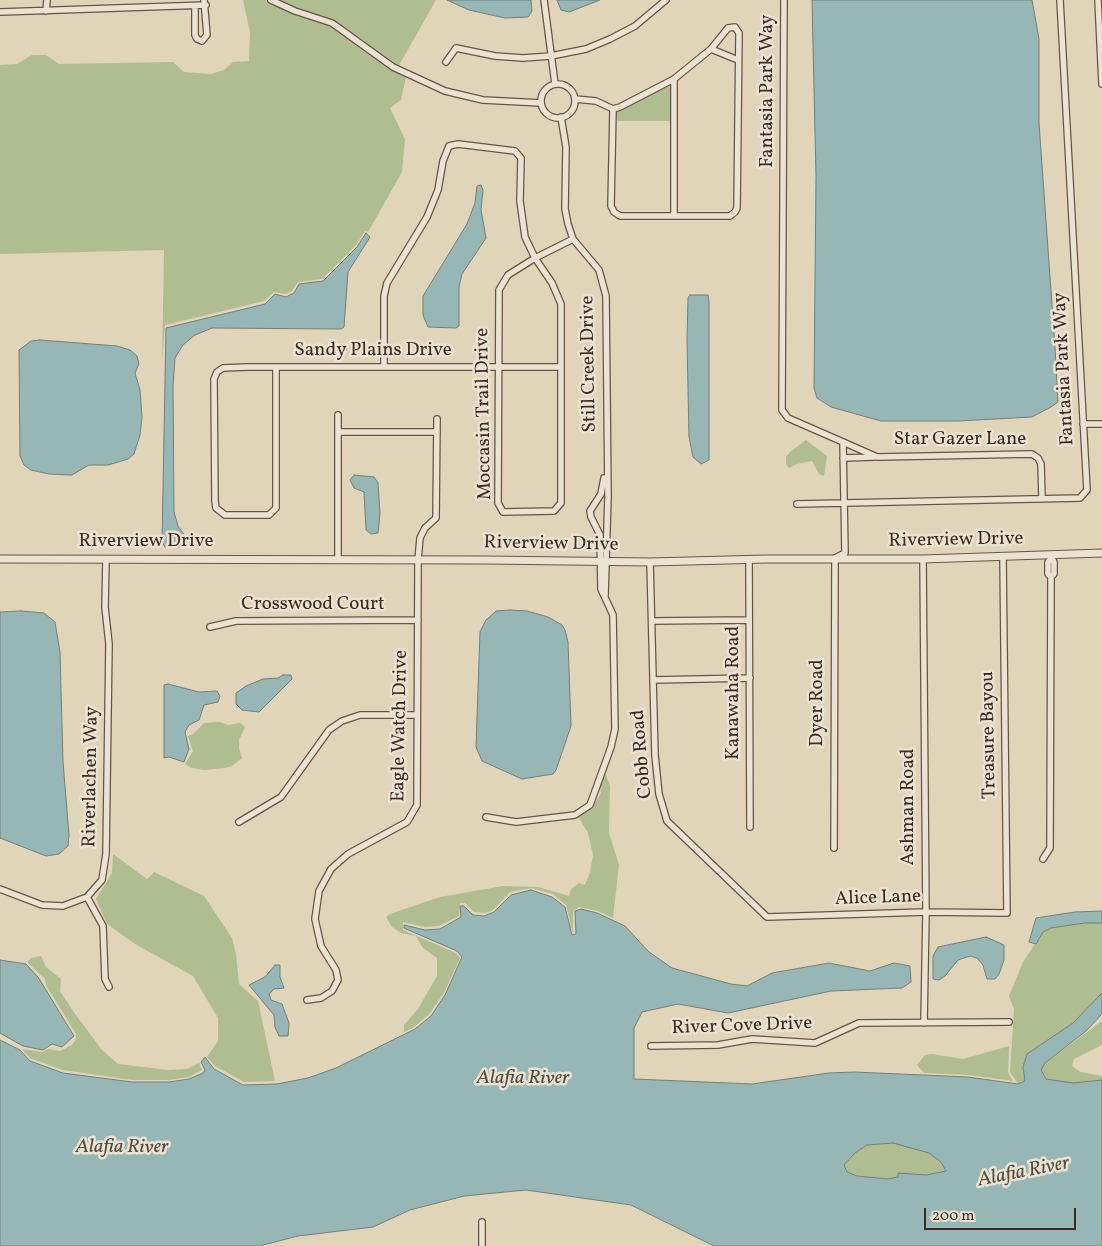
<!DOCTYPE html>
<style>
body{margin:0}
#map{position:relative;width:1102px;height:1246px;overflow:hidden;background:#e0d4b9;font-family:Vollkorn,serif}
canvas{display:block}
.scale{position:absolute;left:924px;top:1208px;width:152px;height:22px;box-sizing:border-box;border:2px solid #42281e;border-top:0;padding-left:6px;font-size:15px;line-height:18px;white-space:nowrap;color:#42281e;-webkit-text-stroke:4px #ebe3d2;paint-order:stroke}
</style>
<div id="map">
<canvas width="1102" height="1246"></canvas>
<div class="scale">200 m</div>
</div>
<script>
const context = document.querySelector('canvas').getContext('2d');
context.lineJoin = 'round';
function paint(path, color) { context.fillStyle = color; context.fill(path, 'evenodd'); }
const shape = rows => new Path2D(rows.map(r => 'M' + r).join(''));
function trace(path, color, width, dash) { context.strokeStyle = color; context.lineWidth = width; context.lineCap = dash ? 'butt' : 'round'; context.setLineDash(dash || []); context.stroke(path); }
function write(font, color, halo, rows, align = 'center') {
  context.font = font + ' Vollkorn,serif'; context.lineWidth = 5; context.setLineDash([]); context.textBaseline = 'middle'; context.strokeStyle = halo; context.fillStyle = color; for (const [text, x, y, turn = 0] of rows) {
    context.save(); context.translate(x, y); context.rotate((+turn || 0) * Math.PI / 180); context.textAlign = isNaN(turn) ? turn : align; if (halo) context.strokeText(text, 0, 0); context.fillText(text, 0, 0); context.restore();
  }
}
paint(shape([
 [243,0,266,0,294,14,331,26,371,56,406,77,401,100,390,108,405,139,402,172,368,232,365,231,356,245,322,279,298,282,292,291,285,294,274,292,264,301,165,325,162,363,164,250,0,254,0,65,17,64,32,55,46,55,59,64,173,62,184,72,211,74,224,70,233,62,249,61,250,32],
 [276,0,436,0,398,67,334,21],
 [672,85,672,121,617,121,617,110],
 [806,440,827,456,824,476,819,474,812,461,797,464,789,468,786,464,786,457,790,452],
 [219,722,228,725,240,723,245,727,239,740,239,748,242,758,232,766,225,768,204,770,192,768,185,764,193,751,188,736,193,734,204,723],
 [605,772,610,786,609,833,619,865,613,918,598,911,579,907,573,911,573,933,566,905,553,894,531,888,510,892,493,910,484,913,474,912,465,903,460,903,459,916,439,926,425,927,403,922,403,930,456,953,460,958,444,993,429,1014,414,1027,404,1032,404,1025,418,1009,437,976,437,958,423,948,416,936,401,933,392,927,386,917,390,914,440,897,503,886,538,887,569,896,571,889,579,883,585,885,590,872,593,855,588,833,578,816,593,807,601,793,600,786],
 [113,854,147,879,154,872,204,896,232,938,236,954,239,984,258,1001,275,1081,244,1082,215,1066,207,1057,218,1041,218,1018,193,976,135,944,107,924,96,899,112,873],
 [1084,923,1102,923,1102,993,1073,1023,1027,1054,1023,1067,1025,1081,1018,1084,1010,1072,1014,1009,1009,996,1023,962,1043,932,1051,928],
 [41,956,46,967,61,979,60,991,73,1011,102,1050,118,1064,168,1070,187,1069,199,1063,202,1070,189,1077,169,1080,132,1080,63,1070,30,1058,22,1049,42,1052,49,1049,60,1051,72,1045,76,1039,76,1034,46,985,45,979,27,962,31,958],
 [1102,1021,1102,1045,1074,1059,1072,1066,1081,1072,1102,1076,1102,1080,1073,1083,1045,1079,1041,1070,1045,1063],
 [1009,1046,1008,1073,1013,1081,969,1075,924,1073,917,1065,925,1055,932,1054,963,1059],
 [893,1143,929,1152,941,1162,946,1171,926,1175,898,1173,898,1177,888,1179,857,1176,847,1172,844,1165,855,1153,867,1145]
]), '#afbd91');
const water = shape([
 [447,0,531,0,532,11,528,17,505,18,469,10,447,0],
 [557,0,600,0,569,12,561,10,557,0],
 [812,0,1032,0,1039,39,1039,123,1055,347,1058,402,1051,407,1032,417,958,421,881,421,831,407,817,398,814,388,816,176,812,0],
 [481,185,483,190,481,210,486,238,462,274,459,287,459,326,456,328,428,327,423,315,423,296,467,224,475,203,477,186,481,185],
 [366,233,370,237,348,272,344,327,341,329,212,328,195,335,183,345,175,358,173,386,174,512,178,526,185,536,193,542,194,547,165,547,162,542,166,328,265,304,275,294,286,297,294,293,299,284,323,281,357,247,366,233],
 [690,295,708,295,709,302,709,460,701,464,693,457,689,437,687,340,688,298,690,295],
 [40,340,117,346,130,350,137,356,139,364,135,373,140,390,142,417,140,435,134,454,128,459,108,465,89,465,72,475,49,474,31,470,24,465,20,456,19,350,31,341,40,340],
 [354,475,374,477,378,483,380,514,378,533,371,534,366,530,364,492,354,488,350,480,354,475],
 [510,610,527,611,548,617,562,625,565,630,568,642,571,726,556,770,553,774,522,779,482,761,476,747,480,632,486,620,496,611,510,610],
 [21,611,44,613,55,622,60,652,63,762,69,835,68,846,59,854,46,856,0,838,0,612,21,611],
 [283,675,291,675,292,679,259,712,242,710,236,704,236,693,246,686,263,679,278,678,283,675],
 [168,684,199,692,217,691,220,696,218,702,204,705,199,720,189,725,185,732,189,749,184,762,169,757,164,758,164,685,168,684],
 [531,890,552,897,565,907,572,935,576,934,575,911,581,909,597,913,625,926,649,952,672,968,731,984,747,986,772,973,829,963,870,971,894,963,910,966,911,982,902,988,831,991,728,1013,678,1004,642,1012,634,1028,634,1079,752,1084,829,1073,854,1072,968,1077,1018,1084,1025,1081,1023,1067,1027,1054,1073,1023,1102,993,1102,1014,1086,1031,1045,1063,1041,1070,1046,1079,1073,1083,1102,1080,1102,1246,714,1246,631,1205,526,1190,464,1196,410,1210,373,1227,298,1236,259,1246,0,1246,0,1040,20,1050,30,1061,63,1073,132,1082,169,1082,189,1079,203,1073,205,1070,201,1062,205,1057,214,1069,243,1085,277,1084,308,1078,336,1068,415,1029,431,1016,445,995,462,957,457,951,404,928,404,925,425,930,440,929,461,917,460,906,464,906,473,915,484,916,494,912,511,895,531,890],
 [893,1143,929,1153,941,1162,946,1171,926,1175,898,1173,898,1177,888,1179,857,1176,847,1172,844,1165,855,1153,867,1145,893,1143],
 [1102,911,1102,923,1084,923,1051,928,1043,932,1036,944,1029,942,1036,918,1075,912,1102,911],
 [986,937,1004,945,1004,960,999,974,995,979,987,979,983,965,977,958,970,956,958,960,945,976,939,980,933,979,933,956,938,947,986,937],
 [0,960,26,964,38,977,74,1036,62,1047,52,1044,43,1050,23,1046,0,1033,0,960],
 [275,965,280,965,280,977,284,988,274,989,269,994,271,1000,282,1004,289,1023,288,1036,279,1036,275,1027,274,1015,249,985,265,977,275,965]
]);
paint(water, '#96b7b6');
trace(water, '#747e79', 1);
const minor = shape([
 [271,0,295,11,332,23,393,67,445,91,483,100,541,103],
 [544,0,555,84],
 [784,0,782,410,788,418,843,442,845,553,835,558,834,848],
 [1098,0,1102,84],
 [195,6,195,35,197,39,202,41,207,35,204,0],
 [46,11,47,0],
 [0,12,206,5],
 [711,49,738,60],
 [446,62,456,48,495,56,523,58,551,56,586,49,610,39,635,26,666,0],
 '541 101a17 17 0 1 1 34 0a17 17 0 1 1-34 0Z',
 [575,99,596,101,613,109,620,107,674,79,711,49,728,28,735,27,739,33,737,208,735,212,730,216,620,216,614,212,611,206,613,109],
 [561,117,566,147,565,209,568,224,573,239,599,270,606,296,608,496,605,595],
 [674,215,674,79],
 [276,367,276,508,269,515,225,515,216,508,215,501,214,379,217,372,223,368,247,367,560,367],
 [384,367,384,296,387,283,427,217,438,190,443,161,449,146,458,144,515,151,521,158,520,201,525,237,535,258,552,283,561,304,561,503,554,511,503,512,498,503,499,290,508,275,535,258,573,239],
 [338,415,338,432,437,432],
 [1083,424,1102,424],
 [338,432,338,560],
 [843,442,877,457,1032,454,1038,458,1041,464,1042,498],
 [843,458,874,457],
 [797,504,1080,498,1087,490,1060,0],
 [1051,556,1054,562,1054,574,1051,577],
 [749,559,750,827],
 [923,559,926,912,924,1023],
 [650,562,655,755,659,794,667,821,767,917,926,912,1007,913,1003,557],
 [652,621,749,620],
 [210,627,236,621,418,620],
 [653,680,750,678],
 [486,817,516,822,575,815,590,805,611,747,615,729,613,615,601,589,600,535,591,517,590,511,601,494,604,478],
 [239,822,281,797,329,730,342,721,360,715,417,715],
 [1043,859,1050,848,1051,577,1048,574,1048,562,1051,559],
 [0,889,42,905,63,906,87,897,102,880,106,854,109,644,105,607,106,559],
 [87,897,103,926,105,979,109,987],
 [307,1000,321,998,332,991,338,980,336,970,321,946,315,919,319,891,331,869,348,854,407,822,417,805,418,560,420,538,425,528,436,518,437,419],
 [651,1046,718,1045,752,1039,815,1043,859,1023,1009,1022],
 [482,1222,482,1246]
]);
const tertiary = shape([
 [0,559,485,560,650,562,766,559,923,559,1102,553]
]);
trace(minor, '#6a5345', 8);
trace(tertiary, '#6a5345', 9);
trace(minor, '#ebe3d2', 5.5);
trace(tertiary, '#ebe3d2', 7);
write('19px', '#42281e', '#ebe3d2', [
 ["Fantasia Park Way",769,91,-90],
 ["Sandy Plains Drive",373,352],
 ["Still Creek Drive",590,364,-91],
 ["Fantasia Park Way",1065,369,-93],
 ["Moccasin Trail Drive",485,414,-91],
 ["Star Gazer Lane",960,441],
 ["Riverview Drive",956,541,-1],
 ["Riverview Drive",146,543],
 ["Riverview Drive",551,545,1],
 ["Crosswood Court",313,606],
 ["Kanawaha Road",735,693,-90],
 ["Dyer Road",819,703,-90],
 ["Eagle Watch Drive",401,726,-89],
 ["Treasure Bayou",990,735,-91],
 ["Cobb Road",643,754,-95],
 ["Riverlachen Way",92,777,-89],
 ["Ashman Road",910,807,-90],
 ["Alice Lane",878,899,-2],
 ["River Cove Drive",742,1027,-2]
]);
write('italic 20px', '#574c44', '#ebe3d2', [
 ["Alafia River",523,1079],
 ["Alafia River",122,1148],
 ["Alafia River",1024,1173,-11]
]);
</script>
